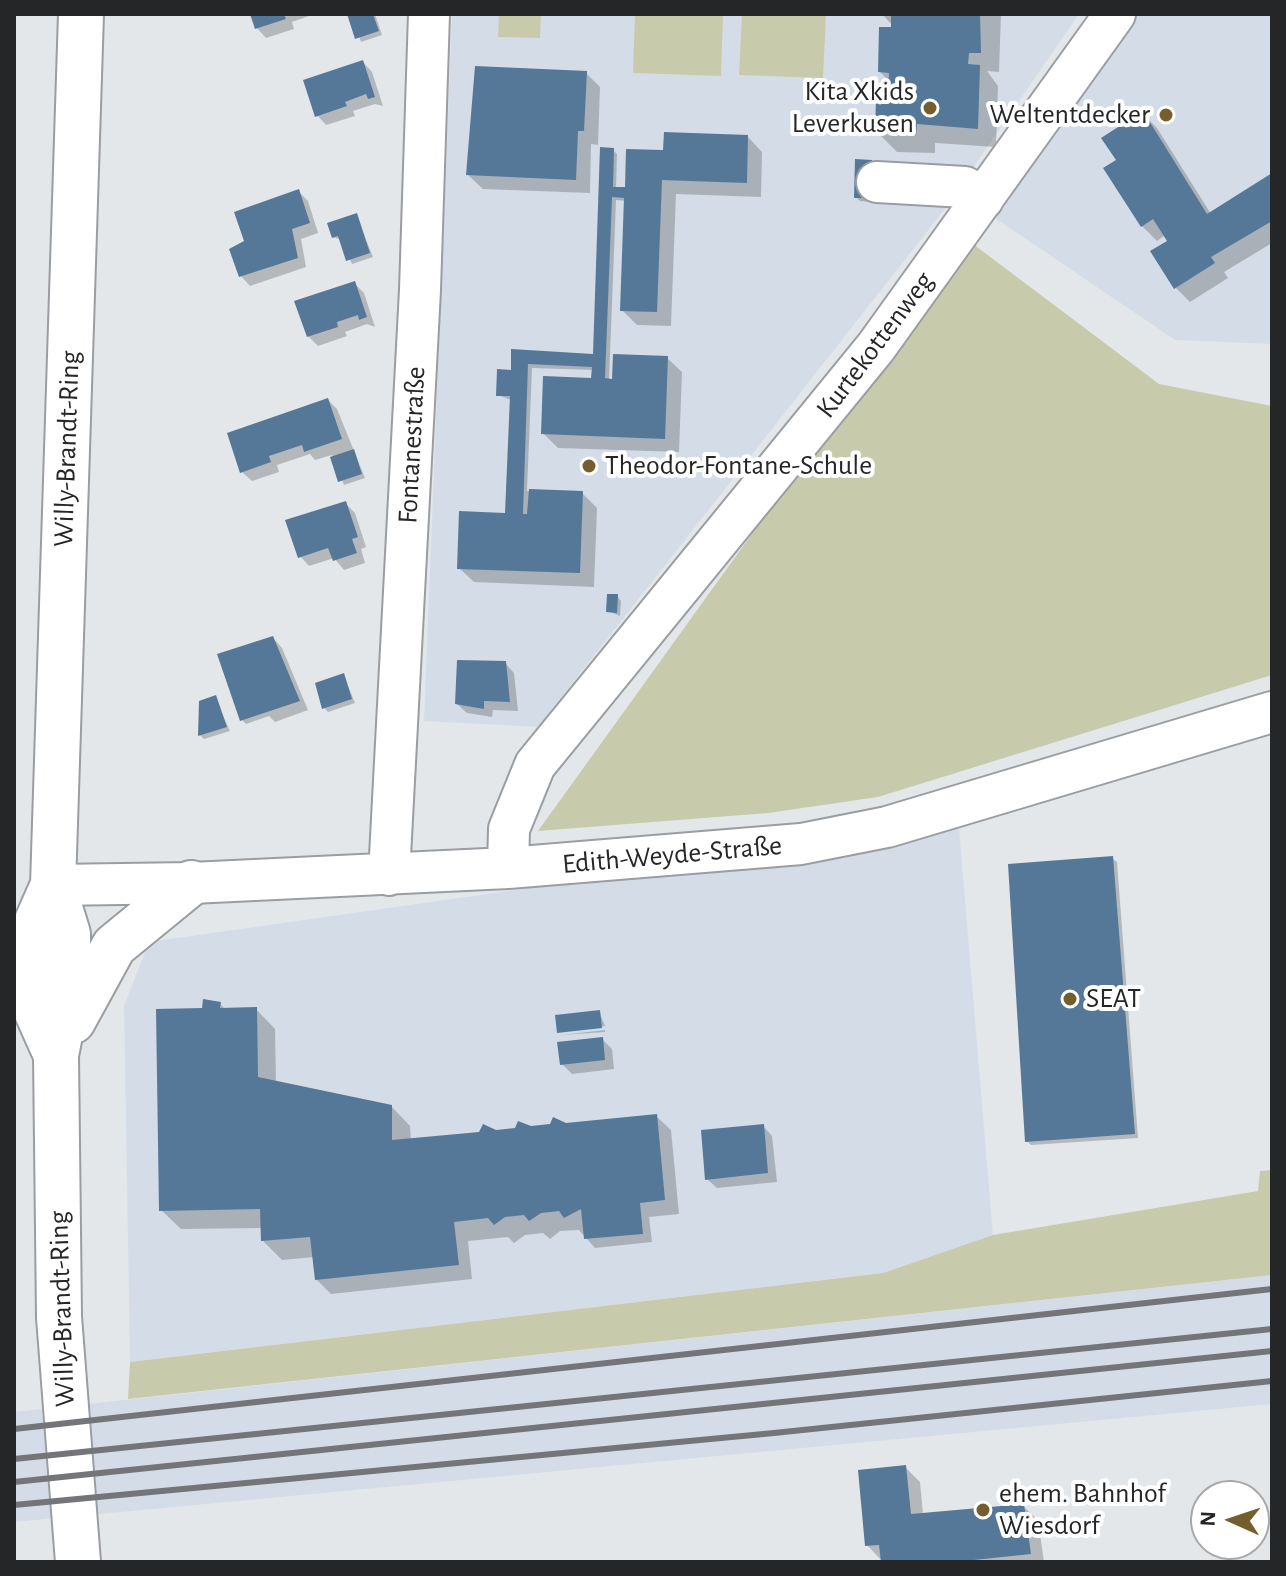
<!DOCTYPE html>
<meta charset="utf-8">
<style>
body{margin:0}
#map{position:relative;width:1286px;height:1576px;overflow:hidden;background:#e3e7ea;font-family:"Alegreya Sans",sans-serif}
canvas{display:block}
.frame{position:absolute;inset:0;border:16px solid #252628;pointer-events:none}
.north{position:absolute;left:1190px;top:1480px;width:80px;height:80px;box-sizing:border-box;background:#fff;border:2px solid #a8a8a9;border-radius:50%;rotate:273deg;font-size:22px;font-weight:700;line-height:32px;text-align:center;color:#252628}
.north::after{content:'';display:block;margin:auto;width:28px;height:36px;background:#755e2e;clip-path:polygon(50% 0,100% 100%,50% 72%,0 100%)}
</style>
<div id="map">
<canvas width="1286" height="1576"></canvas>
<div class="frame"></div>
<div class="north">N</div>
</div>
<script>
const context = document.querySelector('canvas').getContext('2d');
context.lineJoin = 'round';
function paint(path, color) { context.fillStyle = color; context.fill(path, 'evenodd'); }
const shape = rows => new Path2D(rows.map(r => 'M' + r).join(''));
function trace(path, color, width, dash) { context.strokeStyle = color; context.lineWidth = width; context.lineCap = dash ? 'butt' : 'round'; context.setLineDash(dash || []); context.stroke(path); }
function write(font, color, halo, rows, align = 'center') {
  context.font = font + ' "Alegreya Sans",sans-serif'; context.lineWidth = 8; context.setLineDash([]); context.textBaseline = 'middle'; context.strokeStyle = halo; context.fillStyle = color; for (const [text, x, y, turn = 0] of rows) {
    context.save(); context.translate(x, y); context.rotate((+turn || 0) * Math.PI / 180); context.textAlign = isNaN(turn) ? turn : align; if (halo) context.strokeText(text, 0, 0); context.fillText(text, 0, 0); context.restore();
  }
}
paint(shape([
 [452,14,1079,14,944,210,538,727,424,721],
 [1129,14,1272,14,1272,344,1175,340,992,216],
 [959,827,993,1235,883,1273,130,1362,124,1006,149,942],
 [1272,1275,1272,1404,14,1522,14,1412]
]), '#d4dde7');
paint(shape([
 [499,14,541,14,540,38,498,37],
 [635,14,723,14,721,76,633,73],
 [742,14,826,14,823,78,739,75],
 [965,238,1159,384,1272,406,1272,675,878,797,768,813,538,831],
 [1272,1170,1272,1275,128,1399,130,1362,883,1273,993,1235,1258,1191,1260,1171]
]), '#c7cbac');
paint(shape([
 [252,14,315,14,292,22,294,29,266,38,257,28],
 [351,14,375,14,382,35,361,42],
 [882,14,1001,14,999,72,987,71,998,86,996,147,935,143,935,153,897,152,877,132,890,101,891,83,880,72,893,26],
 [363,62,372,72,383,106,375,104,353,111,355,116,326,125,317,115],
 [586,73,600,87,598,145,591,144,590,193,483,189,468,175],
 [1143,114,1157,128,1211,214,1272,175,1272,243,1224,272,1228,278,1190,302,1176,288,1170,242,1165,235,1157,241,1142,226,1119,161],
 [748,137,762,152,761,197,676,194,671,326,637,325,622,310,626,201,616,200,609,381,667,358,682,372,679,452,558,448,543,433,596,380,594,370,532,368,527,491,582,493,597,508,594,587,474,582,459,568,507,515,511,400,498,395,512,372,513,351,595,356,613,150,617,154,616,189,626,189,665,152],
 [871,162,875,166,874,202,860,201,856,197],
 [298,191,308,201,318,233,301,239,306,267,250,286,241,276,246,242],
 [356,215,373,257,352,264,341,240,333,237],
 [354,283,364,293,375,327,367,324,345,332,347,336,318,346,308,336],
 [328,400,337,409,365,478,344,485,332,455,315,460,310,454,277,465,279,472,252,481,242,472],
 [345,503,355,513,366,547,361,549,365,563,344,570,334,558,309,566,300,556],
 [617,596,621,601,620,616,608,611],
 [273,638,282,648,308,710,275,722,269,716,246,724,242,720],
 [505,663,514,673,518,711,493,710,492,717,467,713,457,704],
 [344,676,355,703,328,712,324,708],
 [215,698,230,731,204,739,200,735],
 [1112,858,1117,862,1138,1138,1031,1145,1027,1141],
 [220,1004,226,1010,256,1009,275,1029,276,1083,391,1106,410,1126,411,1141,656,1116,671,1130,679,1214,649,1217,652,1242,595,1248,579,1230,560,1231,550,1239,543,1233,525,1235,514,1243,508,1237,468,1241,472,1279,331,1294,316,1279,314,1257,282,1260,263,1241,262,1228,181,1229,161,1210,204,1010],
 [599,1012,605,1026,559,1032,557,1016],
 [605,1030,605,1032,561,1035],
 [602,1039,612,1049,614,1069,572,1074,562,1064],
 [763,1126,772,1136,777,1182,717,1188,707,1179],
 [905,1467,920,1482,923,1514,1023,1506,1038,1520,1044,1562,883,1562,867,1545]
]), '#0003');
paint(shape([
 [250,14,284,14,286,19,255,29],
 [347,14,373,14,379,31,355,39],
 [891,14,980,14,981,53,969,53,968,64,980,65,978,129,917,124,916,135,875,133,876,98,888,99,889,73,878,72,879,27,891,27],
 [363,60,375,97,368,99,366,94,345,102,347,106,315,117,303,80],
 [475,66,587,71,584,131,578,131,576,180,466,175],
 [1143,111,1207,214,1272,173,1272,221,1211,257,1215,263,1174,289,1150,251,1167,241,1153,219,1141,227,1103,168,1116,160,1101,138],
 [664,132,748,135,747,183,662,180,657,312,620,311,624,198,612,197,605,378,612,379,613,354,668,356,665,439,541,434,543,376,591,378,592,367,528,364,523,514,527,514,529,489,583,491,580,573,457,569,459,511,505,513,510,396,496,396,497,369,511,370,511,349,593,354,600,147,614,148,613,187,625,187,626,149,663,150],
 [855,159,872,160,871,198,854,198],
 [299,189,310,223,292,229,298,258,239,277,229,249,244,241,234,212],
 [357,213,370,253,346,261,338,236,332,238,327,223],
 [355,281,367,317,359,320,358,315,337,322,338,327,307,337,294,301],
 [328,398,342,439,304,452,302,445,269,456,271,462,240,473,227,433],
 [354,449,362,474,338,482,330,457],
 [346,501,358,537,352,539,357,553,333,561,328,548,298,558,285,520],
 [607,594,618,594,617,613,606,612],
 [273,636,300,701,240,721,217,654],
 [457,660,506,661,510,702,484,701,484,709,455,704],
 [344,673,352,699,322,709,315,683],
 [216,695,227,727,198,736,199,701],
 [1113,856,1135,1134,1025,1142,1008,864],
 [203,999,221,1002,220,1008,257,1007,258,1077,392,1105,392,1140,479,1132,483,1124,496,1130,515,1128,518,1121,531,1126,550,1124,553,1117,566,1123,657,1114,665,1200,640,1203,643,1234,584,1239,581,1209,564,1218,559,1211,541,1213,529,1221,524,1215,505,1217,494,1225,488,1218,454,1222,459,1265,315,1280,310,1237,261,1241,260,1209,159,1211,156,1009,202,1008],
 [600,1010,602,1028,557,1033,555,1015],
 [603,1037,605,1060,560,1065,557,1042],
 [764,1124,768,1173,705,1180,701,1130],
 [906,1465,911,1514,1024,1504,1031,1554,955,1562,881,1562,879,1545,865,1546,858,1470]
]), '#557899');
const minor = shape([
 [877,182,965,187,983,199],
 [508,868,509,829,535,765,876,347,1115,14],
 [389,875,420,290,429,14],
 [53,885,191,883,508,868,801,844,887,827,1272,712]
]);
const major = shape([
 [53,885,30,937,30,997,56,1055],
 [73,1021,114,946,191,883],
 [78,1562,59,1317,56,1055,68,994,68,934,53,885,81,14]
]);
trace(minor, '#9a9da1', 44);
trace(major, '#9a9da1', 48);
trace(minor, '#fff', 40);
trace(major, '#fff', 44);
trace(shape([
 [14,1429,1272,1289],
 [14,1459,1272,1329],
 [14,1482,1272,1351],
 [14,1505,774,1433,1272,1381]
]), '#737578', 6);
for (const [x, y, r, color] of [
 [930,108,8,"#755e2e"],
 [1166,115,8,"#755e2e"],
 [589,466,8,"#755e2e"],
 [1070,999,8,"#755e2e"],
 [983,1510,8,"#755e2e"]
]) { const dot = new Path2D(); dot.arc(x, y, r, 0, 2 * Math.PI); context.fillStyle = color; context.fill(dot); trace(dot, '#fff', 3); }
write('28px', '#252628', '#fff', [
 ["Kita Xkids",914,92,"right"],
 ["Leverkusen",914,124,"right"],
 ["Weltentdecker",1150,115,"right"],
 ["Theodor-Fontane-Schule",605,466],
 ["SEAT",1086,999],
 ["ehem. Bahnhof",999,1494],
 ["Wiesdorf",999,1526]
], 'left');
write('28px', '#252628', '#fff', [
 ["Kurtekottenweg",875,345,-53],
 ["Fontanestraße",412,445,-87],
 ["Willy-Brandt-Ring",67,449,-88],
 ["Edith-Weyde-Straße",672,855,-5],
 ["Willy-Brandt-Ring",62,1309,-92]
]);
</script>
